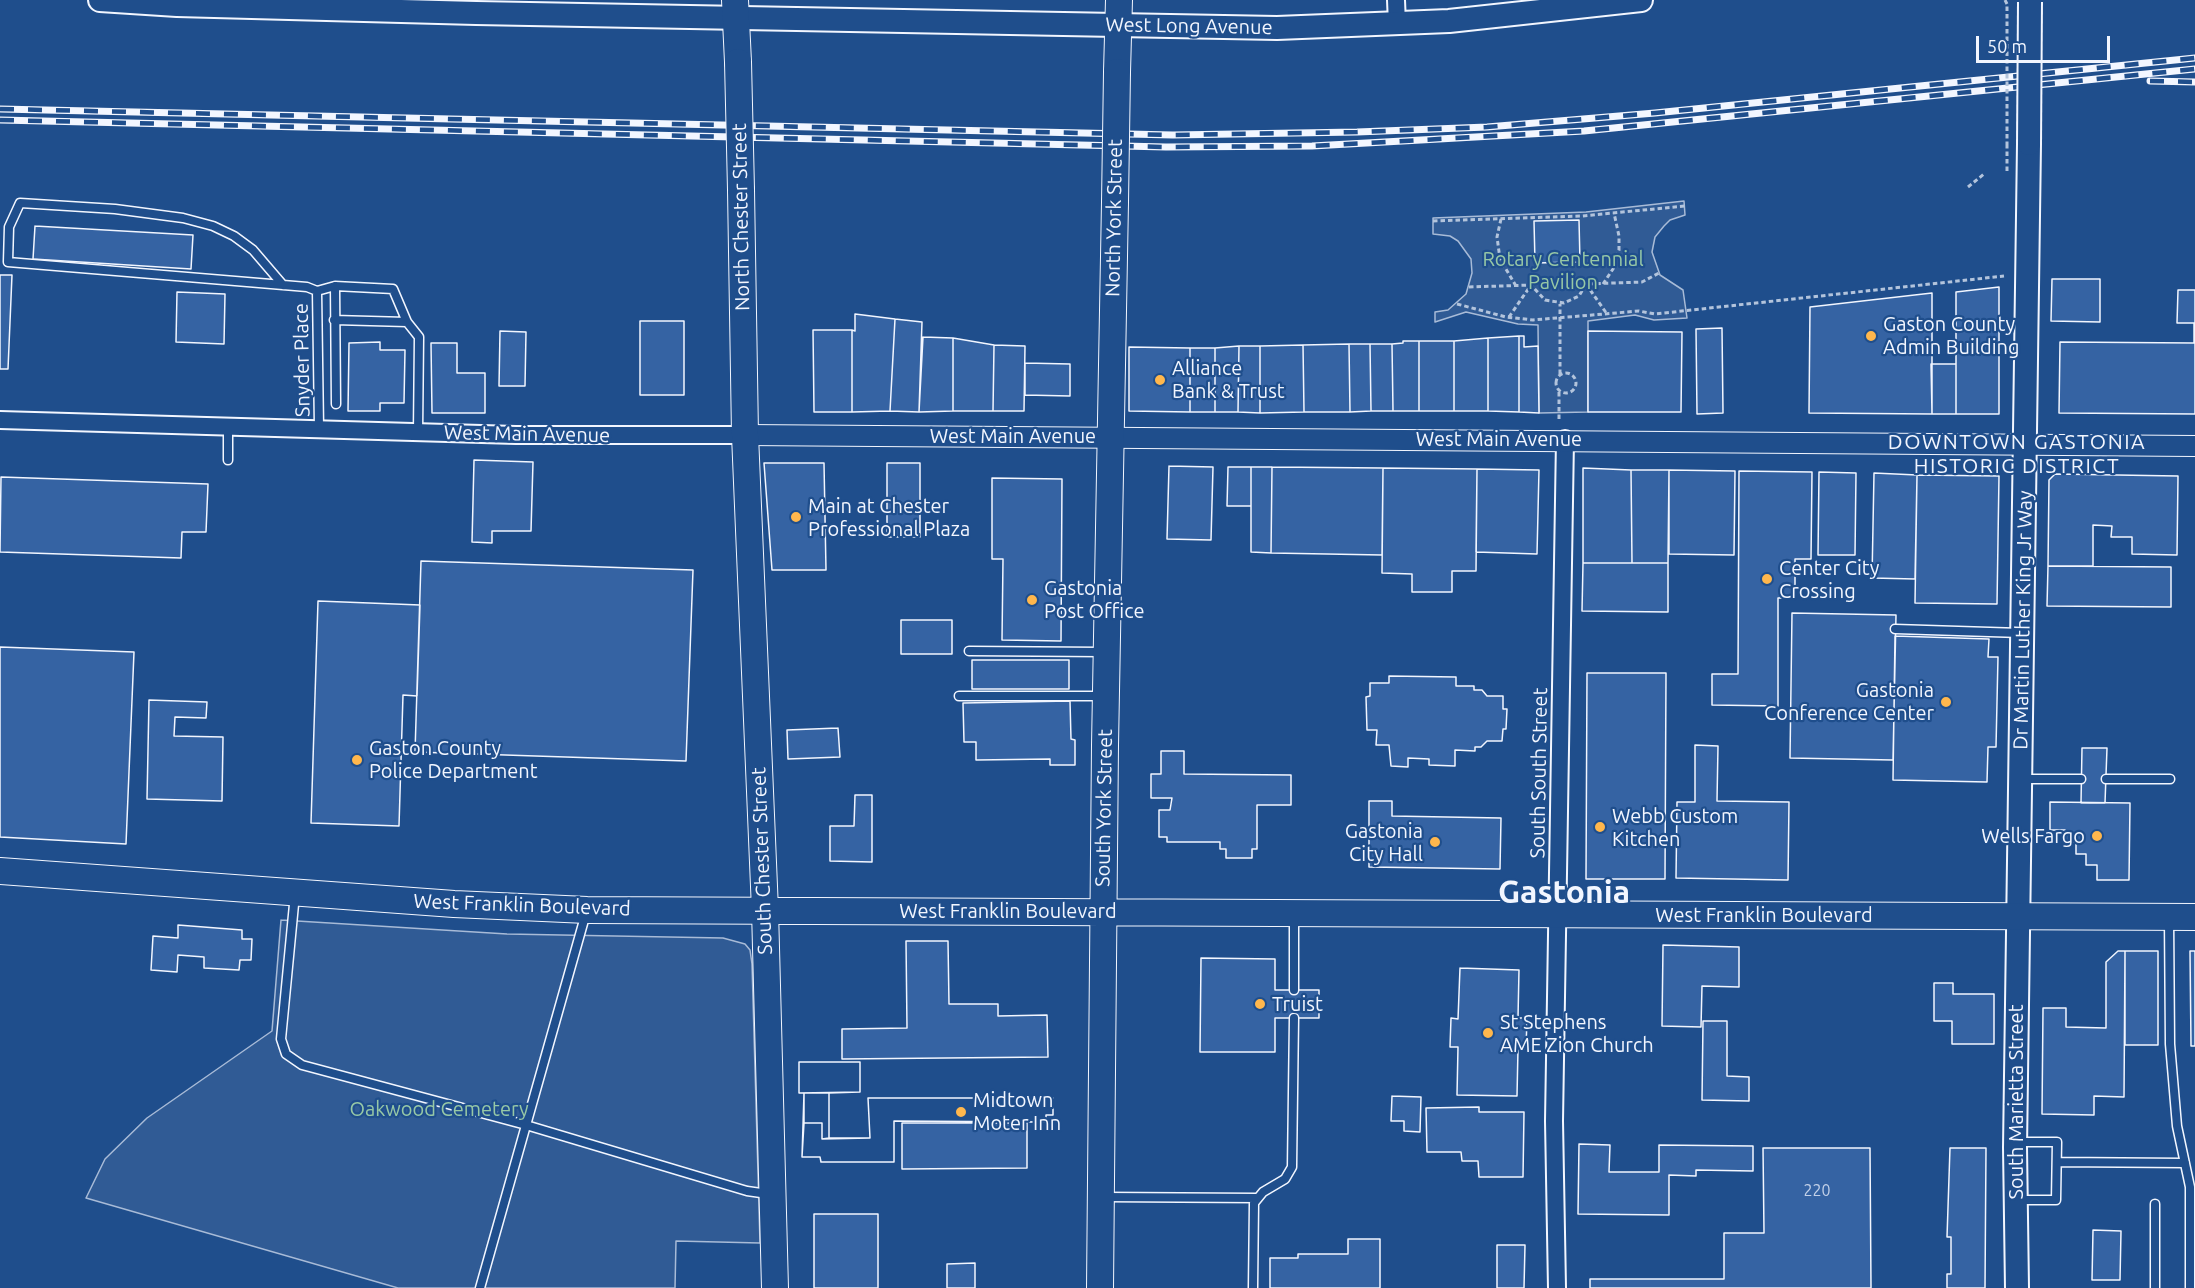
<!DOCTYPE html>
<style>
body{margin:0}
#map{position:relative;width:2195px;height:1288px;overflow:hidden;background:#1f4e8c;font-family:Ubuntu,sans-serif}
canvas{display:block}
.scale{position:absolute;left:1976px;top:36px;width:134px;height:27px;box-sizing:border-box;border:3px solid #f2f6ff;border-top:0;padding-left:8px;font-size:18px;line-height:21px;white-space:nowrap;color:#f2f6ff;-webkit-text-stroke:4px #1f4e8c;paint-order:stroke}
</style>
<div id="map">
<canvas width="2195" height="1288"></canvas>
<div class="scale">50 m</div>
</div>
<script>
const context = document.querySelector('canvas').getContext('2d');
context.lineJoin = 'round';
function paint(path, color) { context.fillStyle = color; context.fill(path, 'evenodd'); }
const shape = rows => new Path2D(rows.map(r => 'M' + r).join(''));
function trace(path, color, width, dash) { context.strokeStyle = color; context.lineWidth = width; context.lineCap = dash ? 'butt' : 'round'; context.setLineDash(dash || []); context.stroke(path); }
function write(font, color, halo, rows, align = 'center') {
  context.font = font + ' Ubuntu,sans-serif'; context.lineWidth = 4.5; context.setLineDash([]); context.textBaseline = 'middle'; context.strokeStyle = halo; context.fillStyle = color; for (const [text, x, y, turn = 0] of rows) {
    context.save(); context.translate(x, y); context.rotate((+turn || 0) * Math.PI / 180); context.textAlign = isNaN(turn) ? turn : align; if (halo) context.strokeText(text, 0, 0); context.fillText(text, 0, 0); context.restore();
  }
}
const green = shape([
 [1684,201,1685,215,1670,220,1664,226,1655,237,1652,252,1660,275,1683,290,1687,318,1654,320,1635,315,1588,321,1588,412,1539,413,1538,325,1518,324,1466,312,1435,322,1435,312,1448,310,1466,294,1472,273,1471,259,1458,241,1450,236,1433,234,1433,218,1586,212,1684,201],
 [281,920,507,934,723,938,745,944,750,950,752,964,760,1243,676,1241,675,1288,398,1288,86,1198,105,1159,147,1118,272,1031,281,920]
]);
paint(green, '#305b95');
trace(green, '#a8bbd7', 1.5);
const building = shape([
 [1579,220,1580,262,1535,263,1534,221,1579,220],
 [35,226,193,235,191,269,33,259,35,226],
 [0,275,12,275,8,369,0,369,0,275],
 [2052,279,2100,279,2100,322,2051,321,2052,279],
 [1999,287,1999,414,1956,414,1956,292,1999,287],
 [2178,290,2195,290,2195,414,2059,413,2060,342,2194,343,2194,323,2177,323,2178,290],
 [177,292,225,294,224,344,176,342,177,292],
 [1932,293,1932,414,1809,413,1810,307,1932,293],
 [855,314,895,319,890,411,852,412,852,330,855,331,855,314],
 [895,319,922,322,919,412,890,411,895,319],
 [640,321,684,321,684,395,640,395,640,321],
 [1722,328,1723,413,1697,414,1696,329,1722,328],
 [813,330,852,330,852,412,814,412,813,330],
 [500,331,526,332,525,386,499,386,500,331],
 [1588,331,1682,332,1681,412,1588,412,1588,331],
 [1519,336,1519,412,1488,411,1488,338,1519,336],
 [1519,336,1524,336,1524,347,1538,346,1539,413,1519,412,1519,336],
 [923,337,953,338,953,411,919,412,923,337],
 [953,338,994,345,993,411,953,411,953,338],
 [1488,338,1488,411,1454,411,1454,341,1488,338],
 [1403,341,1419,341,1419,411,1393,411,1392,344,1403,343,1403,341],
 [1419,341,1454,341,1454,411,1419,411,1419,341],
 [380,342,380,350,405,350,404,403,380,403,380,411,348,411,349,343,380,342],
 [431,343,457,343,457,373,485,373,485,413,432,413,431,343],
 [1349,344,1370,344,1371,411,1350,412,1349,344],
 [1349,344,1350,412,1304,412,1303,345,1349,344],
 [1370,344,1392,344,1393,411,1371,411,1370,344],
 [994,345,1025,346,1024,411,993,411,994,345],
 [1303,345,1304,412,1260,413,1260,346,1303,345],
 [1239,346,1260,346,1260,413,1238,412,1239,346],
 [1239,346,1238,412,1215,412,1215,348,1239,346],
 [1129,347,1190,348,1190,412,1129,411,1129,347],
 [1190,348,1215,348,1215,412,1190,412,1190,348],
 [1025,363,1070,364,1070,396,1025,395,1025,363],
 [1931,364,1956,364,1956,414,1932,414,1931,364],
 [474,460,533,462,531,531,492,531,492,543,472,542,474,460],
 [764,463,824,463,826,570,772,570,764,463],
 [887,463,920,463,920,537,887,537,887,463],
 [1169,466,1213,467,1211,540,1167,539,1169,466],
 [1228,467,1251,467,1251,506,1227,506,1228,467],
 [1251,467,1272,467,1271,553,1251,552,1251,467],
 [1272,467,1383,468,1382,555,1271,553,1272,467],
 [1383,468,1477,469,1476,571,1452,571,1452,592,1412,592,1412,574,1382,573,1383,468],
 [1583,468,1631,470,1632,563,1583,563,1583,468],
 [1477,469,1539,470,1537,554,1476,552,1477,469],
 [1631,470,1669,470,1668,563,1632,563,1631,470],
 [1669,470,1735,471,1734,555,1669,554,1669,470],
 [1739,471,1812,472,1811,559,1795,559,1795,598,1778,598,1778,706,1712,705,1712,674,1738,674,1739,471],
 [1819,472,1856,473,1855,555,1818,555,1819,472],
 [1874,473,1917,475,1915,579,1872,578,1874,473],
 [2055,474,2178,476,2177,555,2132,554,2132,537,2111,537,2112,526,2093,525,2093,566,2048,566,2049,480,2055,474],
 [1917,475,1999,476,1997,604,1915,603,1917,475],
 [1,477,208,484,206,532,182,532,181,558,0,552,1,477],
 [992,478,1062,479,1061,641,1002,640,1003,559,992,559,992,478],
 [421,561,693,570,686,761,415,752,421,561],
 [1583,563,1668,563,1668,612,1582,611,1583,563],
 [2048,566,2171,567,2171,607,2047,606,2048,566],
 [318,601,420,605,417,696,403,695,399,826,311,823,318,601],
 [1792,613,1896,615,1893,760,1790,758,1792,613],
 [901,620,952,620,952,654,901,654,901,620],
 [1895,636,1989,639,1988,657,1998,657,1996,747,1988,747,1987,782,1893,780,1895,636],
 [0,647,134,652,126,844,0,837,0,647],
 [972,660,1069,660,1069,689,972,689,972,660],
 [1587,673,1666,673,1665,879,1586,879,1587,673],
 [1389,676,1456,677,1456,686,1474,686,1474,690,1482,690,1487,696,1503,696,1503,709,1507,709,1506,729,1503,729,1502,741,1487,741,1481,747,1475,747,1475,751,1455,750,1455,766,1429,765,1429,759,1408,758,1408,767,1391,766,1389,745,1376,745,1377,730,1367,730,1366,697,1370,696,1370,683,1389,683,1389,676],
 [149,700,207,702,206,718,175,717,174,736,223,737,222,801,147,799,149,700],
 [1070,701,1071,739,1075,740,1075,765,1050,765,1050,759,976,760,976,742,964,742,963,703,1070,701],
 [838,728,840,757,788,759,787,730,838,728],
 [1695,745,1718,746,1717,801,1789,802,1788,880,1676,878,1677,802,1695,802,1695,745],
 [2082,748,2107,748,2105,803,2081,803,2082,748],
 [1161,751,1184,751,1184,774,1291,775,1291,805,1257,805,1257,849,1252,849,1252,858,1226,858,1226,849,1220,849,1220,842,1167,842,1167,837,1159,837,1159,810,1170,810,1172,798,1151,798,1151,774,1161,774,1161,751],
 [855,795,872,795,872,862,830,861,830,826,854,826,855,795],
 [1369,801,1392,801,1392,816,1501,818,1500,869,1369,867,1369,801],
 [2050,802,2130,803,2129,880,2097,880,2097,865,2086,865,2086,854,2076,854,2076,842,2065,842,2065,830,2050,830,2050,802],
 [178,925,242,930,242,939,252,939,251,960,240,960,239,970,204,968,204,957,178,955,177,972,151,970,153,936,178,938,178,925],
 [906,941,948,941,949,1004,998,1004,998,1016,1047,1015,1048,1057,842,1059,842,1029,907,1028,906,941],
 [1663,945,1739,947,1739,987,1702,986,1701,1027,1662,1026,1663,945],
 [2118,951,2125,951,2124,1097,2094,1096,2094,1115,2042,1114,2043,1008,2066,1008,2066,1027,2106,1028,2106,962,2118,951],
 [2125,951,2158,951,2158,1045,2125,1045,2125,951],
 [2190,951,2195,951,2195,1046,2191,1046,2190,951],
 [1201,958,1275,959,1275,990,1319,990,1319,1018,1275,1018,1275,1052,1200,1052,1201,958],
 [1460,968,1519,970,1518,1018,1527,1018,1526,1049,1518,1049,1517,1096,1457,1095,1458,1047,1450,1047,1451,1018,1458,1019,1460,968],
 [1934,983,1953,983,1953,994,1994,994,1994,1044,1952,1044,1952,1021,1934,1021,1934,983],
 [1703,1021,1727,1021,1727,1076,1749,1077,1749,1101,1702,1100,1703,1021],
 [799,1062,860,1062,860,1092,829,1093,829,1138,870,1138,868,1098,1053,1098,1053,1115,1046,1115,1046,1122,894,1121,894,1162,821,1162,820,1157,802,1157,804,1093,799,1093,799,1062],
 [799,1062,860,1062,860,1092,799,1093,799,1062],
 [804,1093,829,1093,829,1138,822,1139,822,1123,804,1123,804,1093],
 [1392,1096,1421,1097,1420,1132,1404,1131,1404,1121,1391,1121,1392,1096],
 [868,1098,1053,1098,1053,1115,1046,1115,1046,1122,894,1121,894,1162,821,1162,820,1157,802,1157,804,1123,822,1123,822,1139,870,1138,868,1098],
 [1479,1107,1479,1112,1524,1112,1523,1177,1479,1177,1478,1161,1462,1161,1461,1152,1427,1152,1426,1108,1479,1107],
 [902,1123,1027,1123,1027,1168,902,1169,902,1123],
 [1579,1144,1610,1145,1609,1172,1659,1172,1659,1145,1753,1146,1753,1171,1696,1170,1696,1176,1669,1175,1669,1215,1578,1214,1579,1144],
 [1763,1148,1870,1148,1871,1288,1590,1288,1590,1279,1724,1279,1724,1233,1764,1233,1763,1148],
 [1950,1148,1986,1148,1985,1288,1947,1288,1947,1274,1951,1274,1951,1237,1947,1237,1950,1148],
 [814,1214,878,1214,878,1288,814,1288,814,1214],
 [2093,1230,2121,1231,2120,1280,2092,1280,2093,1230],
 [1348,1239,1380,1239,1380,1288,1270,1288,1270,1258,1298,1258,1298,1254,1348,1254,1348,1239],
 [1497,1245,1525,1245,1524,1288,1497,1288,1497,1245],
 [975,1263,975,1288,947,1288,947,1264,975,1263]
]);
paint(building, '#3563a3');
trace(building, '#f2f6ff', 1.5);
const service = shape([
 [283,285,253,250,234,236,213,226,183,218,115,209,20,203,9,227,8,262,283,285,307,287,317,291,335,286],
 [317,291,319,428],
 [334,320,407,322],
 [336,404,335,286,393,289,407,322,419,337,418,432],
 [228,460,228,426],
 [1895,629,2021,633],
 [969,651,1103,652],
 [959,696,1103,696],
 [2022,779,2081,779],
 [2106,779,2170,779],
 [295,894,281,1039,286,1054,302,1065,526,1125,747,1191,768,1194],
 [1294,915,1294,990],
 [2169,918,2170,1044,2177,1126,2190,1187,2190,1288],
 [2015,1142,2057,1142,2056,1200,2018,1200],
 [2057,1162,2185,1163],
 [1104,1197,1257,1198],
 [480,1288,586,913],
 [1253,1288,1254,1203,1263,1192,1285,1179,1292,1167,1294,1018],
 [2155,1288,2155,1204]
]);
const minor = shape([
 [1396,0,1397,24],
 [0,420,516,435,745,435],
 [1557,1288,1554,1121,1565,439]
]);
const tertiary = shape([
 [745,435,2195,446]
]);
const secondary = shape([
 [100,0,177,5,476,13,1277,28,1449,21,1641,0],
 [2017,1288,2015,1147,2029,144]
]);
const primary = shape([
 [735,0,738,62],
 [1117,72,1119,0],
 [741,190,745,435,765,910,775,1288],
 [0,871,454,904,587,910,2195,917],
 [1100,1288,1105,745,1115,202]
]);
trace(service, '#f2f6ff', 11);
trace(minor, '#f2f6ff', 20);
trace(tertiary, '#f2f6ff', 22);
trace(secondary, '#f2f6ff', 26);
trace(primary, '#f2f6ff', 28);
trace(shape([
 [2005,0,2007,4],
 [2007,171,2007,146],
 [1968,187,1984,174],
 [1501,219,1497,237,1500,259,1516,286],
 [1433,221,1582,216,1685,206],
 [1586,284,1607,314],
 [1603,284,1613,269,1619,250,1619,236,1614,213],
 [1469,287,1531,285,1545,300,1564,303,1579,296,1586,284,1642,282,1659,273],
 [1457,304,1506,317,1533,320,1639,311,1655,314,2004,276],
 [1509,317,1531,285],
 '1556 383a10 10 0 1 1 20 0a10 10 0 1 1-20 0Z',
 [1560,374,1560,304],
 [1559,419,1559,391]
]), '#b3c4dc', 3, [4.5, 3]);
trace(service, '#1f4e8c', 8);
trace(minor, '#1f4e8c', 16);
trace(tertiary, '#1f4e8c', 20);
trace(secondary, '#1f4e8c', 22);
trace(primary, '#1f4e8c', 26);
const rail = shape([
 [2150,81,2195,82],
 [0,109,1173,135,1357,132,1487,127,1655,113,2195,58],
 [0,120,1166,147,1312,146,1584,131,2195,69]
]);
trace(rail, '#f2f6ff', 7);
trace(rail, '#1f4e8c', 4.5, [14]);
const secondaryBridge = shape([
 [2029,144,2030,2]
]);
const primaryBridge = shape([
 [738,62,741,190],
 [1115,202,1117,72]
]);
trace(secondaryBridge, '#f2f6ff', 26, []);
trace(primaryBridge, '#f2f6ff', 28, []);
trace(shape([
 [2007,146,2007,4]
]), '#b3c4dc', 3, [4.5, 3]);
trace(secondaryBridge, '#1f4e8c', 22);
trace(primaryBridge, '#1f4e8c', 26);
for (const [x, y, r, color] of [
 [1871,336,6,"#ffb74d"],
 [1160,380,6,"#ffb74d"],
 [796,517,6,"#ffb74d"],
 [1767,579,6,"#ffb74d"],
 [1032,600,6,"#ffb74d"],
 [1946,702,6,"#ffb74d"],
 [357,760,6,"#ffb74d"],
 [1600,827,6,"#ffb74d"],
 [2097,836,6,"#ffb74d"],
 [1435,842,6,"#ffb74d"],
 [1260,1004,6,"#ffb74d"],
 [1488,1033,6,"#ffb74d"],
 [961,1112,6,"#ffb74d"]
]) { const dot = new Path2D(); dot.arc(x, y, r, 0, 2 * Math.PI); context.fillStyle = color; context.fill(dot); trace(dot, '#1f4e8c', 2); }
write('16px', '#c3d1e8', null, [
 ["220",1817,1191]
]);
write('20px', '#f2f6ff', '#1f4e8c', [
 ["West Long Avenue",1189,26,1],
 ["North Chester Street",741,217,-91],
 ["North York Street",1114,218,-89],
 ["Snyder Place",302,360,-91],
 ["West Main Avenue",527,434,1],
 ["West Main Avenue",1013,436],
 ["West Main Avenue",1499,439],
 ["Dr Martin Luther King Jr Way",2023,620,-89],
 ["South South Street",1539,773,-89],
 ["South York Street",1104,808,-89],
 ["South Chester Street",762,861,-92],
 ["West Franklin Boulevard",522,905,2],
 ["West Franklin Boulevard",1008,911],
 ["West Franklin Boulevard",1764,915],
 ["South Marietta Street",2016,1102,-90]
]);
write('20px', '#97c8a6', '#1f4e8c', [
 ["Rotary Centennial",1563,259],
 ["Pavilion",1563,282],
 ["Oakwood Cemetery",439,1109]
]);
write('20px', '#f2f6ff', '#1f4e8c', [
 ["Gaston County",1883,324],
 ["Admin Building",1883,347],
 ["Alliance",1172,368],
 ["Bank & Trust",1172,391],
 ["Main at Chester",808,506],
 ["Professional Plaza",808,529],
 ["Center City",1779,568],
 ["Crossing",1779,591],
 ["Gastonia",1044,588],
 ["Post Office",1044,611],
 ["Gastonia",1934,690,"right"],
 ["Conference Center",1934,713,"right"],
 ["Gaston County",369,748],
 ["Police Department",369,771],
 ["Webb Custom",1612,816],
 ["Kitchen",1612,839],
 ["Gastonia",1423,831,"right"],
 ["City Hall",1423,854,"right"],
 ["Wells Fargo",2085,836,"right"],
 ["Truist",1272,1004],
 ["St Stephens",1500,1022],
 ["AME Zion Church",1500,1045],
 ["Midtown",973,1100],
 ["Moter Inn",973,1123]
], 'left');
context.letterSpacing = '1.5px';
write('21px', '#f2f6ff', '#1f4e8c', [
 ["DOWNTOWN GASTONIA",2017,442],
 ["HISTORIC DISTRICT",2017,466]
]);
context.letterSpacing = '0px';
write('bold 32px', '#f2f6ff', '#1f4e8c', [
 ["Gastonia",1564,892]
]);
</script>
